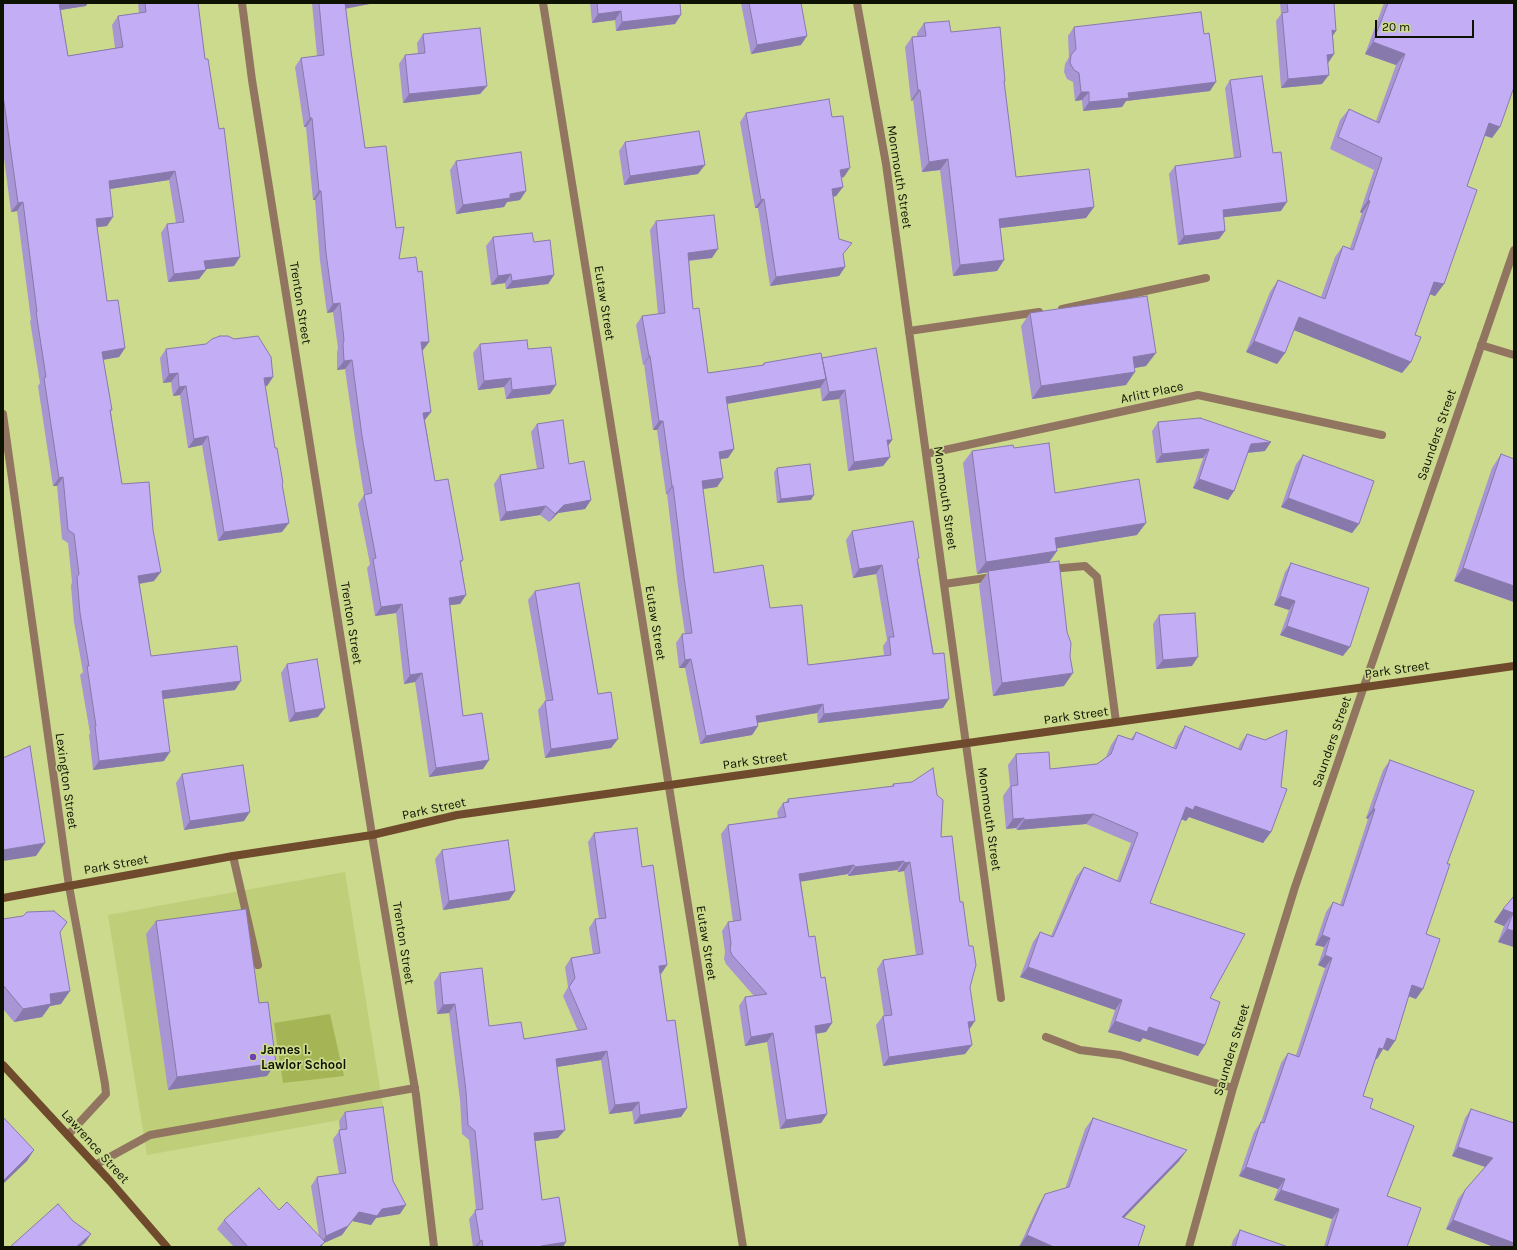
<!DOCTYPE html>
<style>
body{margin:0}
#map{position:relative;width:1517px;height:1250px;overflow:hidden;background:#cbda8d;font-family:Karla,sans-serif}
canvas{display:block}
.frame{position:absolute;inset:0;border:4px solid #0e1200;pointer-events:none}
.scale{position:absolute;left:1375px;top:20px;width:99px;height:18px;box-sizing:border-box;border:2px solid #0e1200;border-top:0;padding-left:5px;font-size:12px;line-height:14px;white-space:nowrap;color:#0e1200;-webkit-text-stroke:3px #cbda8d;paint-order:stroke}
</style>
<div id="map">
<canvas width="1517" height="1250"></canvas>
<div class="frame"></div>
<div class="scale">20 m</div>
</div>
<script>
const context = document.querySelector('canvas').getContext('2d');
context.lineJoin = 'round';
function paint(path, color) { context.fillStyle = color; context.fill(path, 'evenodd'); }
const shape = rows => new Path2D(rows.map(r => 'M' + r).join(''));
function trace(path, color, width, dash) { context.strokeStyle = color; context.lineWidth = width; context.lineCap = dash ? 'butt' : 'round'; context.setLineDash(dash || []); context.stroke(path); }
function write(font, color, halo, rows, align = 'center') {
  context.font = font + ' Karla,sans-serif'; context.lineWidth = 3.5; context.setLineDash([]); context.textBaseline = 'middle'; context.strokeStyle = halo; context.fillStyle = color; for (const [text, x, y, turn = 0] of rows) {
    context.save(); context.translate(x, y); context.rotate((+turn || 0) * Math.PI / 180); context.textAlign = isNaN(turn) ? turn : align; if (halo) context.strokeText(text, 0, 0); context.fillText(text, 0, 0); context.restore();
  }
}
paint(shape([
 [345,872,384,1112,147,1155,108,915]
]), '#bece79');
paint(shape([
 [330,1014,344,1076,283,1083,274,1023]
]), '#a5b555');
trace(shape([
 [1062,309,1206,278],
 [909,331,1039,312],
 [1481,345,1514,355],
 [1050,569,1085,566,1097,577,1116,722],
 [944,584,993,577],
 [233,856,258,965],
 [95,1165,150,1135,415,1088]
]), '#917561', 8);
trace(shape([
 [242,3,252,80,372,835,416,1095,434,1247],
 [543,3,743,1247],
 [857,3,886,164,1001,998],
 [3,414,69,886,105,1084,106,1094,68,1135],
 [926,454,1198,395,1382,435],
 [1046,1037,1080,1050,1120,1055,1233,1088],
 [1189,1247,1233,1088,1295,887,1514,250]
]), '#917561', 8);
trace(shape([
 [3,898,233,856,372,835,457,815,1514,666],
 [3,1065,110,1181,167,1247]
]), '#704a2c', 8);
paint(shape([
 [3,3,86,6,61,10,68,56,115,48,112,25,118,16,139,13,138,3,198,3,205,59,240,257,234,266,206,269,206,270,199,279,168,282,161,233,167,224,176,223,169,180,110,189,107,226,97,227,107,301,125,348,119,357,103,360,122,484,154,581,139,584,151,656,235,690,163,699,164,761,93,770,89,735,90,733,80,675,83,672,74,622,71,586,72,582,68,543,62,539,57,486,53,486,38,386,40,383,30,321,31,320,17,211,11,212,3,150],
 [312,3,375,3,346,8,351,51,365,148,399,259,418,272,429,342,423,350,422,351,431,412,425,420,435,481,463,560,461,563,466,595,460,604,450,605,463,716,489,760,483,769,429,777,415,682,404,684,396,613,375,616,367,568,370,564,358,504,364,495,356,445,345,369,337,370,337,353,338,348,333,312,327,313,320,261,315,200,313,200,306,127,304,127,295,67,301,58,317,56],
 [590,3,680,3,675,24,616,31,615,20,592,23],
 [741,3,801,3,801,45,751,54],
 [1280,3,1334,3,1333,37,1334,54,1328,63,1322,84,1281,88,1276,21,1281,14],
 [1384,3,1514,3,1500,127,1492,138,1485,136,1467,186,1444,284,1435,296,1430,294,1415,335,1411,362,1402,373,1294,330,1285,353,1277,364,1246,352,1270,292,1278,280,1321,297,1335,257,1343,246,1350,248,1362,213,1360,212,1374,170,1330,149,1340,120,1349,109,1376,121,1396,65,1365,54],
 [924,23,951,32,1005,81,1004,83,1016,177,1094,207,1086,218,1000,228,1004,260,997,271,953,276,940,170,922,172,913,100,911,101,905,47,912,37,917,36,917,33],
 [1074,27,1210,91,1126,101,1122,107,1083,111,1082,100,1075,101,1073,82,1067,79,1064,72,1065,64,1069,57,1068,36],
 [423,34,487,86,480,94,403,103,399,64,405,55,418,53,417,43],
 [1230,80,1281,211,1224,217,1225,231,1219,239,1178,245,1169,174,1175,166,1234,158,1225,88],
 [746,113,844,177,841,178,843,187,836,196,833,197,839,239,843,255,845,267,839,276,770,286,758,208,755,208,740,122],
 [625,142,698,174,624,185,619,151],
 [456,161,520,200,507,202,504,207,456,214,450,170],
 [656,221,712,258,689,261,693,309,708,373,762,366,764,363,822,358,892,440,888,445,890,457,883,466,848,471,839,399,822,401,820,387,727,404,734,449,728,458,720,459,723,478,717,487,703,489,714,573,770,608,808,665,884,655,883,646,887,640,876,574,853,578,846,540,852,531,918,561,943,708,818,723,817,713,757,723,758,726,752,735,700,744,685,668,679,668,676,643,682,634,685,634,678,586,667,494,666,494,657,430,653,430,644,364,643,365,636,325,642,316,658,314,650,230],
 [493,237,534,242,554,275,548,284,506,289,505,283,491,285,486,246],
 [1030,313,1146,366,1134,368,1126,385,1032,399,1021,326],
 [480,344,528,349,550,394,506,399,504,387,478,390,473,353],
 [166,349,273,377,267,386,265,386,275,448,282,485,282,532,218,541,202,445,188,448,180,395,173,396,171,382,163,383,160,358],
 [1158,422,1265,451,1248,453,1234,491,1228,500,1193,488,1203,458,1156,463,1152,431],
 [537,424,569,464,591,500,585,509,558,513,549,522,540,515,500,521,494,484,500,475,537,469,531,432],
 [1014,448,1055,493,1137,535,1056,548,1057,551,1049,563,1064,686,993,696,979,585,988,572,977,574,963,463,972,451],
 [1501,454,1514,602,1454,581,1492,468],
 [1303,455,1359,524,1352,533,1281,507,1296,464],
 [777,468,811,500,777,503,774,472],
 [1291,563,1343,656,1280,635,1289,610,1274,605,1285,572],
 [535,591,598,694,618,739,611,748,545,758,538,710,545,701,546,701,528,600],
 [1159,615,1192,666,1156,669,1153,624],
 [287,664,318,717,289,722,281,673],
 [1185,726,1238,749,1240,744,1247,734,1271,832,1263,843,1189,817,1186,821,1181,819,1150,903,1210,998,1205,1045,1198,1056,1143,1038,1140,1042,1108,1032,1115,1010,1020,977,1033,942,1040,932,1051,936,1076,877,1084,867,1117,881,1131,843,1086,824,1017,830,1016,828,1006,829,1003,796,1010,786,1008,765,1016,754,1050,769,1097,764,1106,757,1111,745,1118,735,1131,739,1136,732,1173,748,1178,736],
 [1390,760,1447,864,1426,934,1416,999,1409,996,1395,1041,1388,1051,1383,1049,1377,1059,1376,1059,1363,1096,1370,1108,1387,1196,1407,1247,1324,1247,1332,1219,1274,1200,1278,1189,1239,1176,1254,1132,1261,1122,1281,1063,1288,1053,1296,1055,1325,968,1318,965,1324,947,1315,945,1326,912,1333,902,1340,905,1368,819,1366,818,1383,770],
 [182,774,244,821,184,830,176,783],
 [893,784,941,837,970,987,969,1029,972,1045,965,1054,883,1066,876,1025,883,1016,884,1016,877,969,883,960,916,955,904,871,898,872,897,870,848,876,848,874,801,881,809,937,821,978,832,1023,826,1032,816,1034,827,1114,821,1123,780,1129,767,1042,745,1046,739,1006,745,997,754,996,726,964,724,959,725,952,722,931,728,922,733,922,721,834,728,825,778,818,777,812,783,803,785,803,788,799,892,786],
 [594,833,642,867,667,965,661,974,660,974,667,1021,687,1108,681,1117,634,1124,632,1111,609,1114,601,1060,557,1067,558,1138,535,1141,542,1200,563,1247,473,1247,469,1219,476,1210,469,1140,462,1134,460,1100,449,1013,437,1014,434,982,440,973,489,1026,524,1039,578,1031,563,996,568,987,565,967,571,958,593,954,589,928,595,919,599,919,588,842],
 [442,850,515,891,509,900,443,910,435,859],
 [1514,896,1514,947,1498,942,1504,926,1494,922,1503,909],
 [3,919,61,1004,50,1006,42,1017,14,1022,3,1009],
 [156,921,259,1003,267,1076,168,1090,146,934],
 [1471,1109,1514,1244,1512,1247,1494,1247,1446,1229,1458,1199,1465,1190,1485,1167,1452,1156,1465,1118],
 [345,1112,393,1181,400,1214,376,1218,371,1225,352,1221,342,1235,324,1243,321,1247,234,1247,217,1229,224,1220,319,1236,311,1186,317,1177,339,1174,333,1139,340,1130,339,1121],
 [1093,1118,1179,1161,1124,1218,1019,1247,1038,1206,1045,1194,1065,1189,1085,1129],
 [1240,1230,1288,1247,1231,1247,1233,1240]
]), '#a895d3');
paint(shape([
 [59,3,88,3,86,6,53,11],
 [343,3,375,3,339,10],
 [621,11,615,20,592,23,598,14],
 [681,15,675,24,616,31,622,22],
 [1332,30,1336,31,1330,40],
 [807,36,801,45,751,54,757,45],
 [1373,42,1405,54,1396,65,1365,54],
 [1334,54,1328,63,1327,55],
 [1329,75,1322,84,1281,88,1288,79],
 [1216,82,1210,91,1126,101,1122,107,1083,111,1089,102,1128,93],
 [487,86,480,94,403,103,409,94],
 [918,90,920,90,913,100,911,101],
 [1081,92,1089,92,1082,100,1075,101],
 [310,118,312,118,306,127,304,127],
 [1489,123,1500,127,1492,138,1481,134],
 [948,159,940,170,922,172,929,162],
 [705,165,698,174,624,185,630,176],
 [850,168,844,177,834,179,840,170],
 [175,171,169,180,103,190,109,181],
 [843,187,836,196,826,198,832,189],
 [319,191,321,191,315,200,313,200],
 [526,191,520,200,507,202,504,207,456,214,463,205,510,194],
 [764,199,758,208,755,208,761,200],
 [1368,200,1370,201,1362,213,1360,212],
 [23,202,17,211,11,212,18,203],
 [1287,202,1281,211,1217,218,1223,210],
 [1094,207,1086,218,992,229,999,219],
 [113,217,107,226,90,228,96,219],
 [1225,231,1219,239,1178,245,1184,236],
 [718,249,712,258,682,261,688,253],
 [240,257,234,266,198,270,204,261],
 [1004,260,997,271,953,276,960,265],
 [845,267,839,276,770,286,776,277],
 [206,270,199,279,168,282,174,274],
 [511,274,505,283,491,285,498,276],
 [554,275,548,284,506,289,512,281],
 [1434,282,1444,284,1435,296,1426,293],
 [340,303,333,312,327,313,333,304],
 [1299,317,1411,362,1402,373,1291,329],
 [1254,341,1285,353,1277,364,1246,352],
 [421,342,429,342,423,350,415,351],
 [125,348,119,357,95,361,102,352],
 [1156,353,1146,366,1123,370,1133,357],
 [649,356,650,356,644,364,643,365],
 [352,360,345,369,337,370,344,361],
 [1135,372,1126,385,1032,399,1041,386],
 [178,373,171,382,163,383,169,374],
 [273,377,267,386,258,387,264,378],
 [511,378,504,387,478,390,484,381],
 [826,379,820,388,720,405,726,397],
 [556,385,550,394,506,399,512,390],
 [186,386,180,395,173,396,179,387],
 [845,390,839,399,822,401,829,392],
 [431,412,424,421,423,413],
 [659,421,663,421,657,430,653,430],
 [208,436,202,445,188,448,194,439],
 [887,440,892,440,886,449],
 [1271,442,1265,451,1244,453,1251,444],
 [734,449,728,458,713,460,719,452],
 [1209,449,1203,458,1156,463,1162,454],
 [890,457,883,466,848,471,854,462],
 [63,477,57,486,53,486,59,478],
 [723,478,717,487,696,490,702,481],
 [1199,479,1234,491,1228,500,1193,488],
 [672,486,673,486,667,494,666,494],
 [814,495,811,500,777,503,781,499],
 [1288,498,1359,524,1352,533,1281,507],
 [591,500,585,509,558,513,549,522,555,514,564,505],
 [546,506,540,515,500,521,506,512],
 [289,523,282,532,218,541,224,532],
 [1146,523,1137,535,1047,550,1055,538],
 [1057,551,1048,563,977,574,986,562],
 [882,565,876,574,853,578,859,569],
 [1463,568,1514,586,1514,602,1454,581],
 [161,572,154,581,132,585,138,576],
 [466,595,460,604,442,606,449,598],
 [1280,596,1295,601,1289,610,1274,605],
 [402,604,396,613,375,616,381,607],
 [1287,626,1350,647,1343,656,1280,635],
 [1198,657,1192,666,1156,669,1163,660],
 [691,659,685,668,679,668,685,660],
 [422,673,415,682,404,684,410,675],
 [1073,673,1064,686,993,696,1002,683],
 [241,681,235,690,155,700,162,691],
 [949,699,943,708,818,723,824,714],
 [823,704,817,713,750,724,756,716],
 [325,708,318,717,289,722,295,713],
 [758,726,752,735,700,744,706,736],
 [618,739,611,748,545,758,551,749],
 [170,752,164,761,93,770,99,761],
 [489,760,483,769,429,777,436,768],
 [1195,806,1271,832,1263,843,1189,817,1186,821,1178,818,1186,807],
 [1373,809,1375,809,1368,819,1366,818],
 [250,812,244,821,184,830,190,821],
 [1094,814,1086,824,1017,830,1024,820],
 [1024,818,1016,828,1006,829,1013,819],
 [45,843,36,856,3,861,3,850],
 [904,861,897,870,848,876,855,867],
 [910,862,904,871,898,872,904,863],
 [854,865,848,874,793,883,799,874],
 [515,891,509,900,443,910,449,901],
 [1503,909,1513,913,1504,926,1494,922],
 [1507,929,1514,931,1514,947,1498,942],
 [1322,935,1330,938,1324,947,1315,945],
 [1325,955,1332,958,1325,968,1318,965],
 [667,965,661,974,652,975,659,966],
 [1028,967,1122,1000,1115,1010,1020,977],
 [1412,985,1423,989,1416,999,1405,995],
 [70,991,61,1004,50,1006,42,1017,14,1022,23,1009,50,994],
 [455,1004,449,1013,437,1014,443,1005],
 [975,1021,969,1030,968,1022],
 [1115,1021,1149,1027,1205,1045,1198,1056,1143,1038,1140,1042,1108,1032],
 [832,1023,826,1032,808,1035,815,1026],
 [773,1033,767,1042,745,1046,751,1037],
 [1387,1038,1395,1041,1388,1051,1381,1048],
 [972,1045,965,1054,883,1066,889,1057],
 [1379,1048,1383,1049,1377,1059,1373,1058],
 [607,1051,601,1060,550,1068,556,1059],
 [276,1063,267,1076,168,1090,177,1077],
 [639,1102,632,1111,609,1114,615,1105],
 [687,1108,681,1117,634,1124,640,1115],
 [827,1114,821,1123,780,1129,786,1120],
 [565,1130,558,1138,528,1142,534,1133],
 [1458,1147,1493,1158,1486,1167,1452,1156],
 [34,1150,27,1161,3,1184,3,1181],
 [1187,1150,1179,1161,1114,1228,1122,1217],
 [1246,1167,1285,1179,1278,1189,1239,1176],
 [1281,1190,1339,1209,1332,1219,1274,1200],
 [406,1205,400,1214,376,1218,371,1225,352,1221,342,1235,324,1243,321,1247,319,1247,320,1245,326,1236,359,1212],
 [1453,1220,1514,1243,1514,1244,1512,1247,1494,1247,1446,1229],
 [91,1234,85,1243,80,1247,76,1247],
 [1027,1235,1054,1247,1019,1247],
 [482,1240,477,1247,475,1247,480,1241],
 [566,1242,563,1247,540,1247,541,1246]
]), '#8879ac');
const building = shape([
 [3,3,59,3,68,56,123,47,118,16,146,12,145,3,198,3,205,59,208,59,219,129,224,128,240,257,204,261,206,270,174,274,167,224,184,222,175,171,109,181,113,217,96,219,107,301,118,300,125,348,102,352,112,410,110,410,122,484,149,482,153,530,161,572,138,576,151,656,237,646,241,681,162,691,170,752,99,761,95,726,96,726,87,666,89,666,80,613,77,577,79,574,74,534,68,530,63,477,59,478,44,378,46,377,36,312,37,312,23,202,18,203,3,95,3,3],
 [319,3,345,3,351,51,365,148,386,146,396,228,404,227,399,259,416,257,418,272,422,271,429,342,421,342,431,412,423,413,435,481,448,479,463,560,460,561,466,595,449,598,463,716,482,713,489,760,436,768,422,673,410,675,402,604,381,607,373,559,376,558,364,495,372,493,362,436,352,360,344,361,343,344,344,340,340,303,333,304,326,253,321,191,319,191,312,118,310,118,301,58,324,55,319,3],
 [597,3,680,3,681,15,622,22,621,11,598,14,597,3],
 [749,3,801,3,807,36,757,45,749,3],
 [1287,3,1334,3,1336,31,1332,30,1334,54,1327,55,1329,75,1288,79,1282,13,1288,12,1287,3],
 [1388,3,1514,3,1514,87,1500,127,1489,123,1467,186,1477,190,1444,284,1434,282,1415,335,1421,337,1411,362,1299,317,1285,353,1254,341,1278,280,1325,299,1343,246,1353,250,1370,201,1368,200,1382,158,1338,137,1349,109,1379,123,1405,54,1373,42,1388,3],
 [1201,12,1204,34,1209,33,1216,82,1128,93,1129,98,1089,102,1089,92,1081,92,1079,73,1074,70,1070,63,1071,55,1076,49,1074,27,1201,12],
 [949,21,951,32,1000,27,1005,81,1004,81,1016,177,1089,169,1094,207,999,219,1004,260,960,265,948,159,929,162,920,90,918,90,912,37,926,36,924,23,949,21],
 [480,28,487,86,409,94,405,55,425,53,423,34,480,28],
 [1262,76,1273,153,1281,152,1287,202,1223,210,1225,231,1184,236,1175,166,1241,157,1230,80,1262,76],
 [829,99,832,117,843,116,850,168,840,170,843,187,832,189,839,239,852,243,843,254,845,267,776,277,764,199,761,200,746,113,829,99],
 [699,131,705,165,630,176,625,142,699,131],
 [521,152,526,191,510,194,510,198,463,205,456,161,521,152],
 [714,215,718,249,688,253,693,309,699,308,708,373,764,365,764,363,821,353,826,379,726,397,734,449,719,452,723,478,702,481,714,573,763,565,770,608,802,605,808,665,891,655,889,637,894,637,882,565,859,569,852,531,913,521,919,558,917,559,933,654,944,653,949,699,824,714,823,704,756,716,758,726,706,736,691,659,685,660,682,634,692,633,684,577,673,486,672,486,663,421,659,421,650,356,649,356,642,316,665,313,656,221,714,215],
 [532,233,534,242,550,240,554,275,512,281,511,274,498,276,493,237,532,233],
 [1147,296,1156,353,1133,357,1135,372,1041,386,1030,313,1147,296],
 [220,336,228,336,234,339,258,336,271,357,273,377,264,378,275,448,277,448,283,483,282,484,289,523,224,532,208,436,194,439,186,386,179,387,178,373,169,374,166,349,206,344,212,339,220,336],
 [527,340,528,349,551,347,556,385,512,390,511,378,484,381,480,344,527,340],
 [876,348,892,440,887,440,890,457,854,462,845,390,829,392,822,358,876,348],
 [1200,418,1271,442,1251,444,1234,491,1199,479,1209,449,1162,454,1158,422,1200,418],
 [563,420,569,464,584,461,591,500,564,505,555,514,546,506,506,512,500,475,544,468,537,424,563,420],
 [1049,443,1055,493,1139,479,1146,523,1055,538,1057,551,986,562,972,451,1013,445,1014,448,1049,443],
 [1501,454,1514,459,1514,586,1463,568,1501,454],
 [1303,455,1374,481,1359,524,1288,498,1303,455],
 [810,464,814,495,781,499,777,468,810,464],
 [1059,561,1067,632,1071,643,1070,656,1073,673,1002,683,988,571,1059,561],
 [1291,563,1369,588,1350,647,1287,626,1295,601,1280,596,1291,563],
 [579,583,598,694,611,692,618,739,551,749,545,701,553,700,535,591,579,583],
 [1195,613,1198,657,1163,660,1159,615,1195,613],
 [317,659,325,708,295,713,287,664,317,659],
 [1185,726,1241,750,1247,734,1265,740,1287,730,1281,787,1287,789,1271,832,1195,806,1193,810,1186,807,1150,903,1245,934,1210,998,1220,1002,1205,1045,1149,1027,1147,1032,1115,1021,1122,1000,1028,967,1040,932,1053,937,1084,867,1120,882,1138,833,1094,814,1024,820,1024,818,1013,819,1011,786,1018,785,1016,754,1049,752,1050,769,1097,764,1111,754,1118,735,1133,740,1136,732,1176,749,1185,726],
 [30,746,45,843,3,850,3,758,30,746],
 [1390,760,1474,791,1447,864,1450,864,1426,934,1440,939,1423,989,1412,985,1395,1041,1387,1038,1383,1049,1379,1048,1363,1096,1373,1099,1370,1108,1414,1126,1387,1196,1421,1208,1407,1247,1327,1247,1339,1209,1281,1190,1285,1179,1246,1167,1261,1122,1264,1123,1288,1053,1299,1057,1332,958,1325,955,1330,938,1322,935,1333,902,1343,906,1375,809,1373,809,1390,760],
 [243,765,250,812,190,821,182,774,243,765],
 [933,768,937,795,943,800,941,837,952,836,960,902,963,902,969,946,973,946,976,965,970,987,975,1021,968,1022,972,1045,889,1057,883,1016,892,1015,883,960,923,954,910,862,904,863,904,861,855,867,854,865,799,874,809,937,815,936,821,978,825,977,832,1023,815,1026,827,1114,786,1120,773,1033,751,1037,745,997,767,994,732,955,730,950,731,943,728,922,741,920,728,825,786,817,783,803,789,802,788,799,894,786,893,784,912,782,933,768],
 [637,828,642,867,653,865,667,965,659,966,667,1021,675,1020,687,1108,640,1115,639,1102,615,1105,607,1051,556,1059,565,1130,534,1133,542,1200,559,1197,566,1242,541,1246,541,1247,483,1247,482,1240,480,1241,475,1210,483,1209,475,1131,468,1125,466,1091,455,1004,443,1005,440,973,482,968,489,1026,521,1022,524,1039,587,1029,569,987,575,978,571,958,600,953,595,919,606,918,594,833,637,828],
 [508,840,515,891,449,901,442,850,508,840],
 [1514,896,1514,931,1507,929,1513,913,1503,909,1514,896],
 [246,909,259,1003,268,1002,276,1063,177,1077,156,921,246,909],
 [54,911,67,922,60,932,70,991,50,994,51,1004,23,1009,3,985,3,919,23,916,27,912,54,911],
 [383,1107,393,1181,406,1205,382,1209,377,1216,359,1212,348,1226,326,1236,317,1177,346,1173,339,1130,347,1129,345,1112,383,1107],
 [1471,1109,1514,1123,1514,1243,1453,1220,1465,1190,1493,1158,1458,1147,1471,1109],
 [3,1117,34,1150,3,1181,3,1117],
 [1093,1118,1187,1150,1122,1217,1145,1226,1138,1247,1054,1247,1027,1235,1045,1194,1069,1187,1093,1118],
 [259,1188,279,1210,287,1202,325,1242,319,1247,248,1247,224,1220,259,1188],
 [58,1204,73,1221,91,1234,76,1247,10,1247,58,1204],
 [1240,1230,1288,1247,1235,1247,1240,1230]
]);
paint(building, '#c3adf5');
trace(building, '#8879ac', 1);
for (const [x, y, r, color] of [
 [253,1057,4,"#6d3eb6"]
]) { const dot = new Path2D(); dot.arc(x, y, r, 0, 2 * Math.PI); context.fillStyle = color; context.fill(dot); trace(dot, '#cbda8d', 1.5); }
write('13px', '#0e1200', '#cbda8d', [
 ["Monmouth Street",899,177,81],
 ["Trenton Street",300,303,81],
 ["Eutaw Street",604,303,81],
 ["Arlitt Place",1152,393,-12],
 ["Saunders Street",1437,435,-71],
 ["Monmouth Street",945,498,82],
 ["Trenton Street",351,623,81],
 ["Eutaw Street",655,623,81],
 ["Park Street",1397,670,-8],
 ["Park Street",1076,716,-8],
 ["Saunders Street",1332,742,-71],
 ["Park Street",755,761,-8],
 ["Lexington Street",66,781,82],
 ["Park Street",434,809,-12],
 ["Monmouth Street",989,819,82],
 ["Park Street",116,865,-10],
 ["Trenton Street",403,943,81],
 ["Eutaw Street",706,943,81],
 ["Saunders Street",1232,1050,-73],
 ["Lawrence Street",95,1147,48]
]);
write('bold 13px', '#0e1200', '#cbda8d', [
 ["James I.",261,1050],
 ["Lawlor School",261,1065]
], 'left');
</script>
